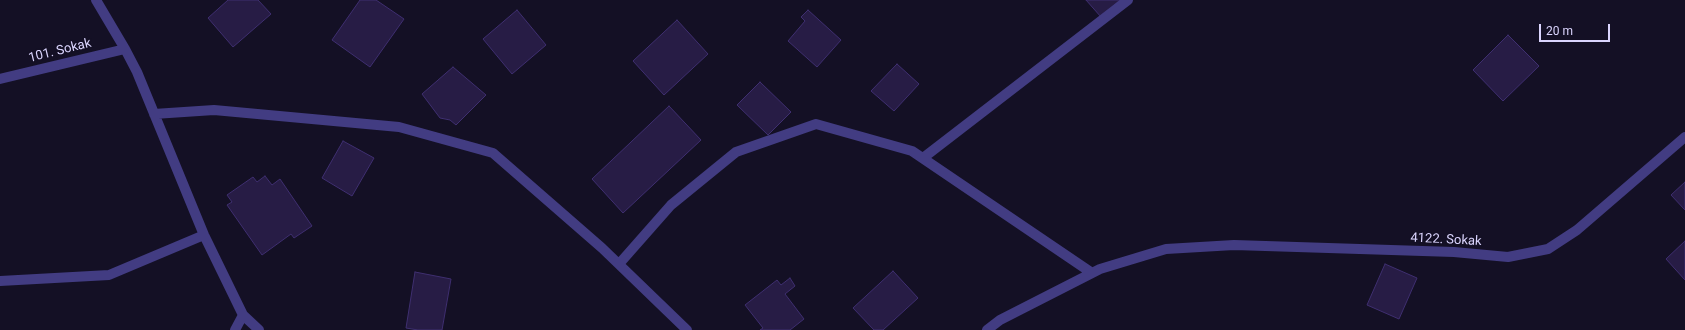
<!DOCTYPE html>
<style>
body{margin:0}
#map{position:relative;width:1685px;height:330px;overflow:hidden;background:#141025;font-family:Roboto,sans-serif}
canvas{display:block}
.scale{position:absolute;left:1539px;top:24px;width:71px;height:18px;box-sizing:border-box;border:2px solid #dbd5fe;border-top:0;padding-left:5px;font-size:12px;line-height:14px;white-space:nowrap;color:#dbd5fe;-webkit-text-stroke:3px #141025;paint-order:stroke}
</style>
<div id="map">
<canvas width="1685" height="330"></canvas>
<div class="scale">20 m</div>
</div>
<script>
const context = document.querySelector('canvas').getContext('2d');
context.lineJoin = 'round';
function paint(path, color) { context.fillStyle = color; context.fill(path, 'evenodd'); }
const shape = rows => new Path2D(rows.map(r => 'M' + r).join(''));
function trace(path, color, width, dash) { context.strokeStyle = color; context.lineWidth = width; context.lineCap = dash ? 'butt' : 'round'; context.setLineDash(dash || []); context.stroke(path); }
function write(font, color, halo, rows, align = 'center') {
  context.font = font + ' Roboto,sans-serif'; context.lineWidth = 3; context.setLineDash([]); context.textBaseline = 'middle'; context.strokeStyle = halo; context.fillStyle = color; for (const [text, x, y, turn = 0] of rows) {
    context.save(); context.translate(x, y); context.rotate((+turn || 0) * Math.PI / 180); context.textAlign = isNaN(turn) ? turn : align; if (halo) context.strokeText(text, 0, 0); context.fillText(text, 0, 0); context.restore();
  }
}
const building = shape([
 [228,0,258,0,271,14,233,47,208,18,228,0],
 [360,0,376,0,404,19,370,67,332,40,360,0],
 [1086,0,1120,0,1101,17,1086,0],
 [517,10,546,45,512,74,483,39,517,10],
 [808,10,841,40,817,67,788,41,805,21,801,17,808,10],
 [677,20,708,54,664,95,633,61,677,20],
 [1508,35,1539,66,1503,101,1473,70,1508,35],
 [897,64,919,84,894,111,871,91,897,64],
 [453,67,486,95,456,125,450,120,440,118,422,94,453,67],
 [760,82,791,112,768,135,737,105,760,82],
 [669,106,701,140,623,213,592,179,669,106],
 [343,141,374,158,352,196,322,178,343,141],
 [265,176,272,185,280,179,312,226,294,238,291,234,262,255,227,205,232,202,227,195,253,177,257,182,265,176],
 [1685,182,1685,210,1671,195,1685,182],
 [1685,241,1685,280,1666,259,1685,241],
 [1385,264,1417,278,1399,319,1367,305,1385,264],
 [893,271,918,298,883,330,874,330,853,308,893,271],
 [415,272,451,279,442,330,418,330,406,328,415,272],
 [790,278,795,286,785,294,804,319,790,330,760,330,763,328,745,305,777,280,781,285,790,278]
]);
paint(building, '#271c45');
trace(building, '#3f2f70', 1);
trace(shape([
 [96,0,125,49,137,72,204,235,243,315,259,330],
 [0,79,125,49],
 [154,114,214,110,399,127,493,153,602,248,687,330],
 [923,158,1128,0],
 [619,264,671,205,736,152,816,124,912,151,1092,273],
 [0,281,109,275,204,235],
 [235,330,243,315],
 [987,330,1000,320,1100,269,1166,249,1234,245,1454,252,1508,257,1548,249,1577,230,1685,137]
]), '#423c82', 10);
write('13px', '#dbd5fe', '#141025', [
 ["101. Sokak",60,51,-14],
 ["4122. Sokak",1446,240,3]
]);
</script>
